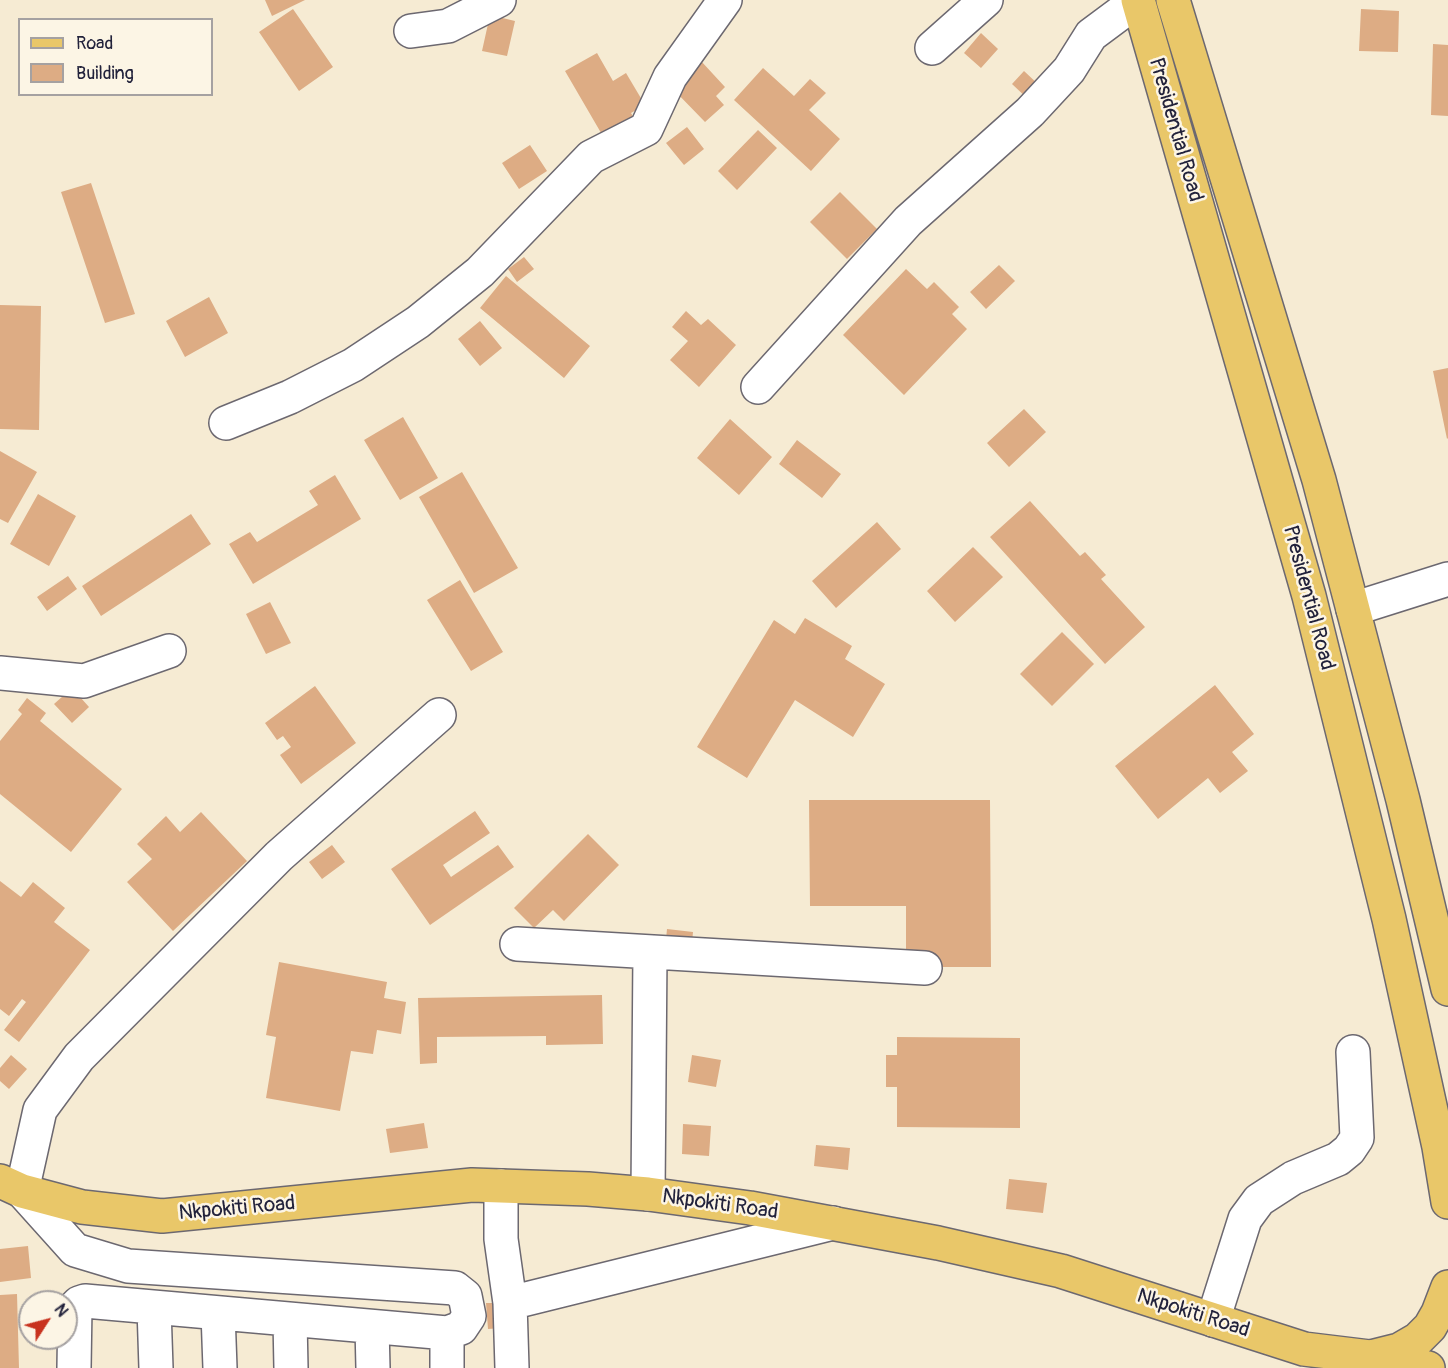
<!DOCTYPE html>
<style>
body{margin:0}
#map{position:relative;width:1448px;height:1368px;overflow:hidden;background:#f6ebd3;font-family:Pangolin,sans-serif}
canvas{display:block}
.legend{position:absolute;left:18px;top:18px;width:195px;height:78px;box-sizing:border-box;background:#fcf5e5;border:2px solid #a5a1a1;margin:0;padding:8px 10px;list-style:none;font-size:18px;color:#22223b}
.legend li{display:flex;align-items:center;gap:12px;height:30px}
.legend b{width:30px;border:2px solid #a5a1a1}
.north{position:absolute;left:18px;top:1290px;width:60px;height:60px;box-sizing:border-box;background:#fcf5e5;border:2px solid #a5a1a1;border-radius:50%;rotate:54deg;font-size:16px;font-weight:700;line-height:24px;text-align:center;color:#22223b}
.north::after{content:'';display:block;margin:auto;width:21px;height:27px;background:#c8321e;clip-path:polygon(50% 0,100% 100%,50% 72%,0 100%)}
</style>
<div id="map">
<canvas width="1448" height="1368"></canvas>
<ul class="legend">
<li><b style="height:8px;background:#e9c769"></b>Road</li>
<li><b style="height:16px;background:#ddac84"></b>Building</li>
</ul>
<div class="north">N</div>
</div>
<script>
const context = document.querySelector('canvas').getContext('2d');
context.lineJoin = 'round';
function paint(path, color) { context.fillStyle = color; context.fill(path, 'evenodd'); }
const shape = rows => new Path2D(rows.map(r => 'M' + r).join(''));
function trace(path, color, width, dash) { context.strokeStyle = color; context.lineWidth = width; context.lineCap = dash ? 'butt' : 'round'; context.setLineDash(dash || []); context.stroke(path); }
function write(font, color, halo, rows, align = 'center') {
  context.font = font + ' Pangolin,sans-serif'; context.lineWidth = 5; context.setLineDash([]); context.textBaseline = 'middle'; context.strokeStyle = halo; context.fillStyle = color; for (const [text, x, y, turn = 0] of rows) {
    context.save(); context.translate(x, y); context.rotate((+turn || 0) * Math.PI / 180); context.textAlign = isNaN(turn) ? turn : align; if (halo) context.strokeText(text, 0, 0); context.fillText(text, 0, 0); context.restore();
  }
}
paint(shape([
 [265,0,305,0,272,16],
 [293,9,333,67,299,91,259,32],
 [1361,9,1399,11,1398,52,1359,51],
 [490,15,515,21,507,56,482,51],
 [981,33,998,49,981,68,964,53],
 [1433,44,1448,45,1448,116,1431,115],
 [597,53,613,81,626,73,645,105,631,113,635,120,604,138,565,71],
 [701,61,725,87,716,96,724,105,705,122,672,88],
 [763,68,794,96,810,79,826,93,809,110,840,139,811,171,734,100],
 [1024,71,1040,86,1029,100,1012,84],
 [687,127,704,149,684,165,666,143],
 [758,130,777,148,737,190,718,171],
 [530,145,547,171,519,189,502,163],
 [91,183,135,314,105,323,61,192],
 [840,192,877,229,847,259,810,222],
 [524,257,534,269,517,282,508,269],
 [999,265,1015,281,986,309,970,292],
 [906,269,927,289,934,282,959,307,952,314,967,329,904,395,843,335],
 [506,276,590,346,564,378,480,308],
 [209,297,228,333,185,357,166,321],
 [0,305,41,306,39,430,0,429],
 [686,311,701,325,708,319,736,345,699,387,670,360,688,341,672,327],
 [480,321,502,348,480,366,458,339],
 [1448,368,1448,438,1447,439,1433,371],
 [1024,409,1046,432,1009,467,987,443],
 [403,417,438,478,400,500,364,440],
 [730,419,772,457,739,495,697,458],
 [797,440,841,474,822,498,779,464],
 [0,451,37,472,8,523,0,519],
 [462,472,518,568,474,593,419,497],
 [335,475,361,519,253,584,229,544,250,532,257,542,318,505,309,491],
 [38,494,76,516,49,566,10,544],
 [1030,501,1080,556,1085,552,1106,575,1101,579,1145,627,1105,664,990,537],
 [191,514,211,544,101,616,82,586],
 [877,522,901,549,836,608,812,581],
 [973,547,1003,577,955,622,927,591],
 [68,576,77,589,47,611,37,597],
 [460,580,503,652,471,671,427,600],
 [270,602,291,643,266,654,246,614],
 [805,618,852,646,845,659,885,684,853,737,795,700,747,778,697,747,774,620,795,634],
 [1062,632,1094,664,1052,706,1020,674],
 [1215,685,1254,734,1232,752,1248,771,1220,793,1208,778,1158,819,1115,766],
 [315,686,356,743,301,784,280,755,291,747,283,736,277,740,265,723],
 [72,688,89,707,72,723,54,704],
 [27,698,46,713,40,721,122,789,71,852,0,794,0,741,22,714,18,710],
 [809,800,990,800,991,967,906,967,906,906,810,906],
 [475,811,490,833,443,865,451,877,498,845,514,867,430,925,391,869],
 [201,812,247,861,173,931,127,882,152,859,137,844,166,816,180,832],
 [588,834,619,865,564,921,553,910,534,928,514,908],
 [332,845,345,862,322,879,309,862],
 [0,881,21,897,33,882,65,908,54,922,90,950,19,1042,4,1030,26,1002,22,999,9,1016,0,1009],
 [667,929,693,932,691,953,665,950],
 [279,962,387,982,384,998,406,1002,401,1034,377,1030,373,1054,351,1051,340,1111,266,1098,276,1037,266,1035],
 [602,995,603,1044,546,1045,546,1036,437,1037,437,1063,420,1064,418,998],
 [897,1037,1020,1038,1020,1128,897,1127,897,1087,886,1087,886,1055,897,1055],
 [11,1055,27,1069,9,1089,0,1081,0,1068],
 [692,1055,721,1060,716,1087,688,1082],
 [424,1123,428,1148,390,1153,386,1129],
 [683,1124,711,1126,709,1156,682,1154],
 [816,1145,850,1148,848,1170,814,1166],
 [1009,1179,1047,1183,1043,1213,1006,1209],
 [28,1246,31,1278,0,1282,0,1249],
 [17,1294,19,1368,0,1368,0,1295],
 [486,1303,501,1303,502,1328,488,1329]
]), '#ddac84');
const minor = shape([
 [411,31,448,26,499,0],
 [932,48,986,0],
 [758,387,908,221,1030,112,1069,70,1091,35,1138,0],
 [226,423,290,397,353,365,418,322,480,272,591,157,646,129,670,77,725,0],
 [1353,609,1448,579],
 [0,673,84,681,169,651],
 [517,944,925,968],
 [501,1186,501,1239,510,1303,512,1368],
 [648,1194,650,952],
 [510,1303,833,1223],
 [154,1308,156,1368],
 [218,1313,220,1368],
 [290,1320,291,1368],
 [1213,1320,1245,1219,1259,1200,1293,1178,1338,1159,1349,1150,1357,1138,1353,1052],
 [372,1327,373,1368],
 [447,1333,447,1368],
 [74,1368,75,1307,79,1303,85,1301,447,1333,461,1328,469,1316,465,1296,455,1288,128,1266,75,1250,22,1191,40,1110,79,1057,279,856,439,715]
]);
const major = shape([
 [1138,0,1309,596,1389,919,1439,1147,1448,1202],
 [1173,0,1319,480,1403,800,1448,989],
 [0,1181,22,1191,82,1207,162,1216,472,1185,588,1189,648,1194,750,1208,938,1243,1061,1271,1304,1349,1370,1357,1428,1368],
 [1371,1357,1399,1350,1418,1339,1430,1327,1438,1313,1448,1287]
]);
trace(minor, '#6c6870', 36);
trace(major, '#6c6870', 36);
trace(minor, '#fff', 33);
trace(major, '#e9c769', 33);
write('21px', '#22223b', '#fcf5e5', [
 ["Presidential Road",1175,130,74],
 ["Presidential Road",1308,598,75],
 ["Nkpokiti Road",720,1205,8],
 ["Nkpokiti Road",237,1209,-5],
 ["Nkpokiti Road",1193,1314,18]
]);
</script>
